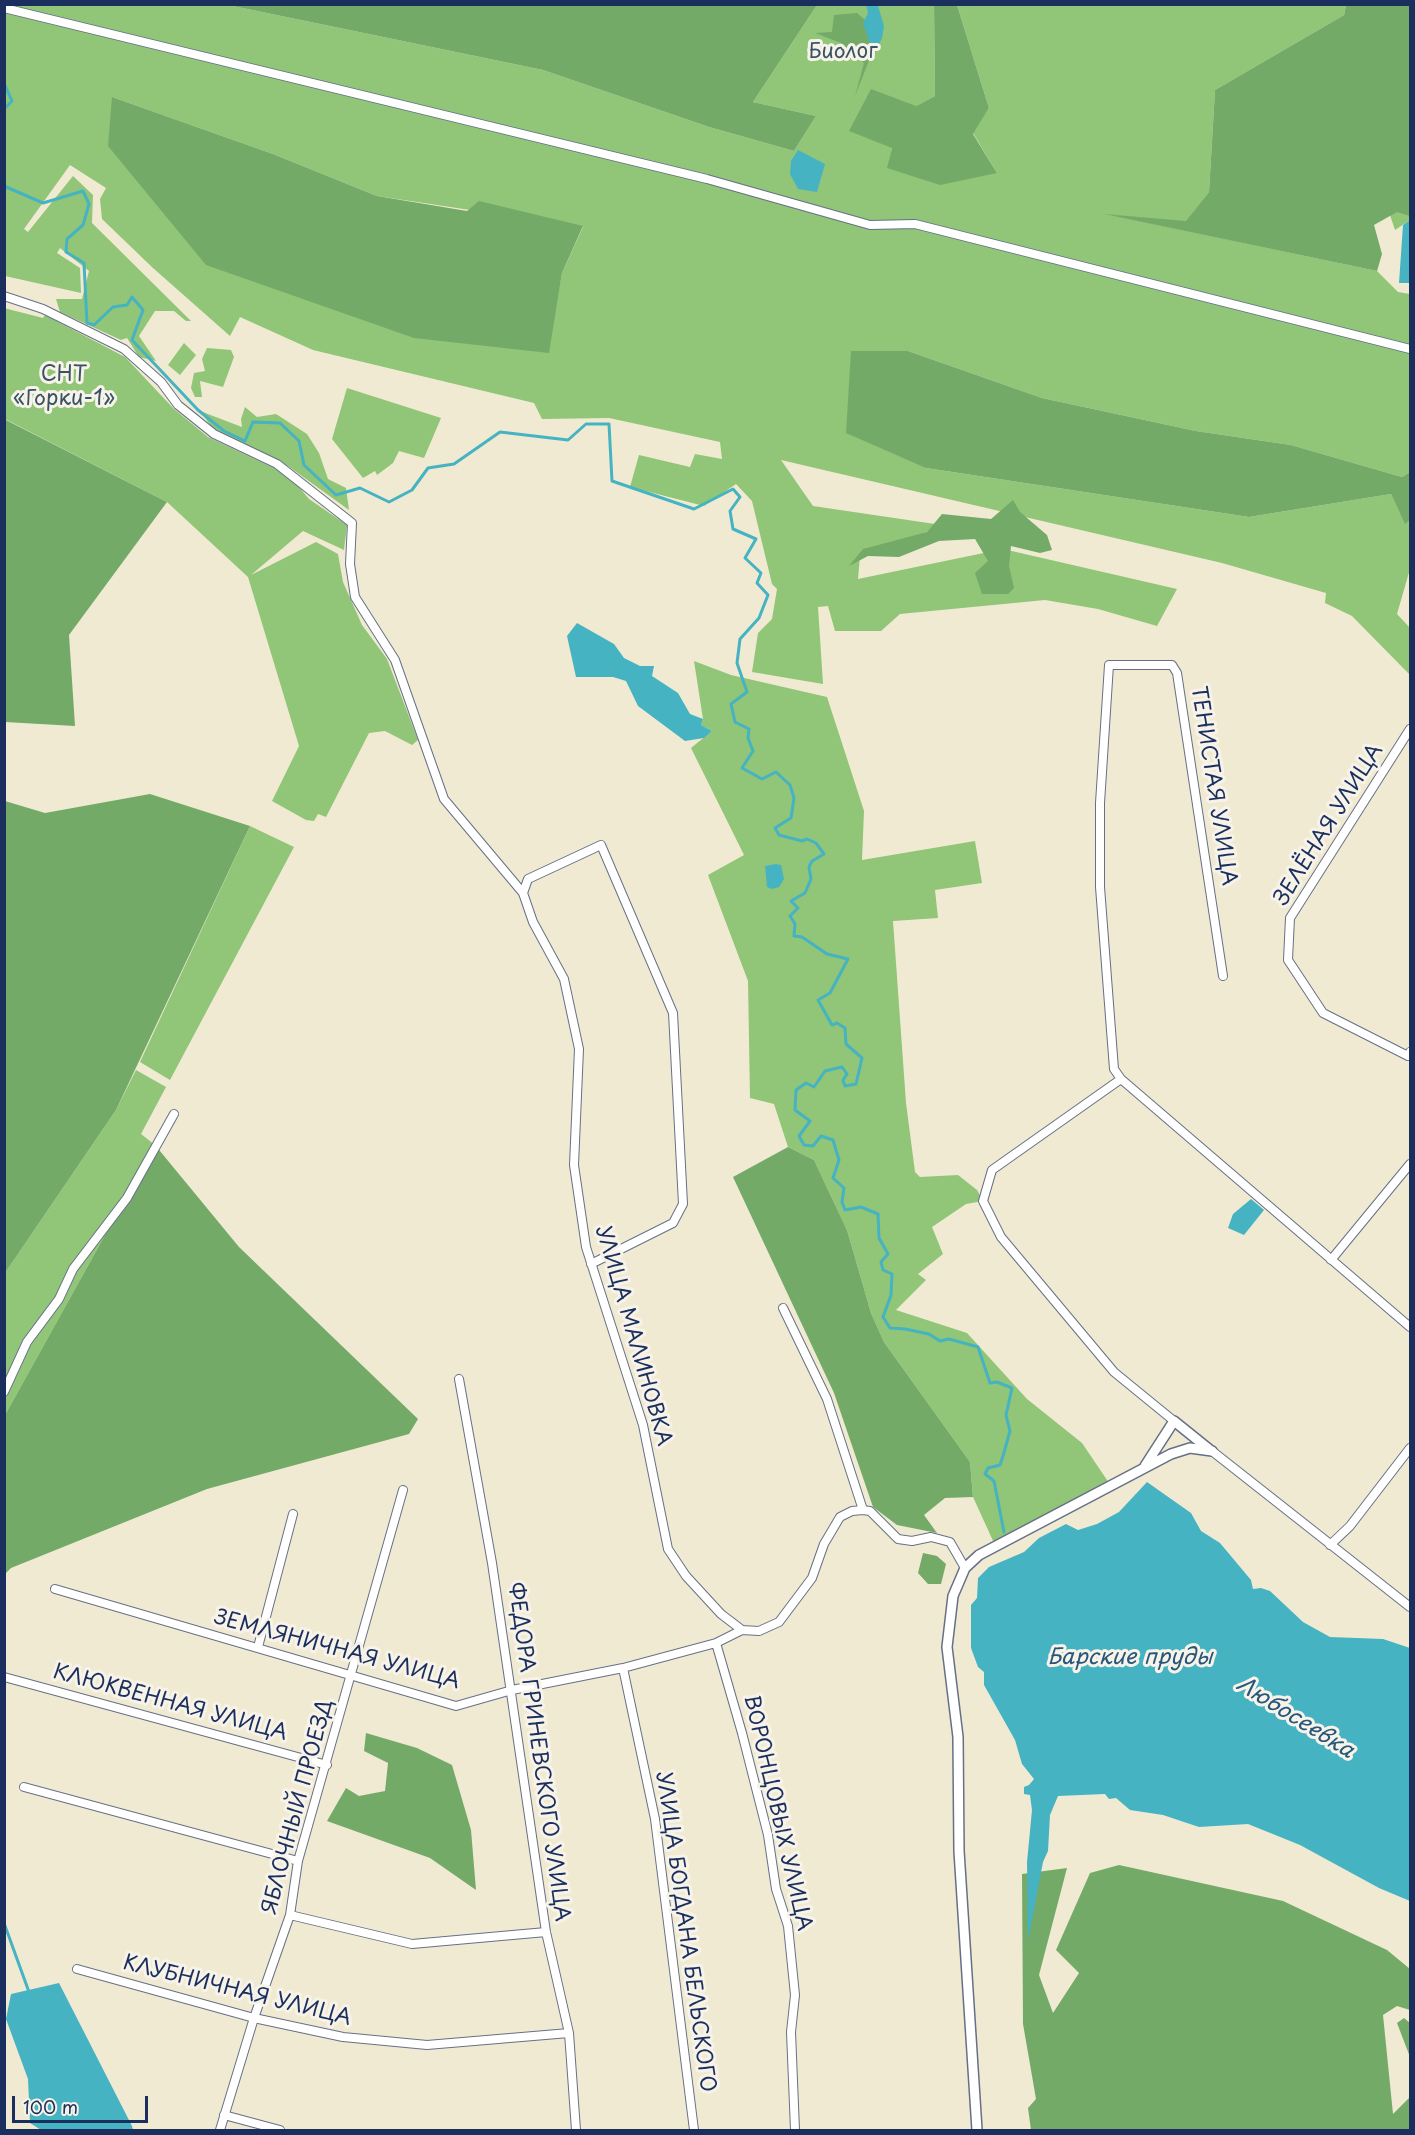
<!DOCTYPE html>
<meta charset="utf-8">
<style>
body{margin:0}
#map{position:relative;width:1415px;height:2135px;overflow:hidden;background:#f0ead3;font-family:"Playpen Sans",sans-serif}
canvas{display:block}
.frame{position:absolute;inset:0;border:6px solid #1b2f5e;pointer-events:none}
.scale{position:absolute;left:12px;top:2096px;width:136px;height:27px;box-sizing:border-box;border:3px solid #1b2f5e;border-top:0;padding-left:8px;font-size:18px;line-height:21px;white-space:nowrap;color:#1b2f5e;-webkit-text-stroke:4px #f7f3e8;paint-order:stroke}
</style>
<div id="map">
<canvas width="1415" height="2135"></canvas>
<div class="frame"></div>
<div class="scale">100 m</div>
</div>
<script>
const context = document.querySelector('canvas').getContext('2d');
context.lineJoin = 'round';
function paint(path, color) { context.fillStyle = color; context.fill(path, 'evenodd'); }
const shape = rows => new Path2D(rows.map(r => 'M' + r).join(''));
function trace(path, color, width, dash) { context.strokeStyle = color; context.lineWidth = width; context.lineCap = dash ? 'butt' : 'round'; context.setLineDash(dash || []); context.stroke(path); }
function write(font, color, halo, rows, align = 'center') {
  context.font = font + ' "Playpen Sans",sans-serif'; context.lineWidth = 6; context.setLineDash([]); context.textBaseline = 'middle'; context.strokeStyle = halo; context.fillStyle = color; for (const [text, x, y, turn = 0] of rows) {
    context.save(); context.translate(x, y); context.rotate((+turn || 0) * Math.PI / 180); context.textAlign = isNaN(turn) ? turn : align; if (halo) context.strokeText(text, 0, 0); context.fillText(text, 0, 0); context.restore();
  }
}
paint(shape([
 [5,5,228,5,543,70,709,127,794,151,816,116,753,102,817,5,934,5,935,96,916,106,892,148,888,168,997,173,973,133,989,108,957,5,1346,5,1344,15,1215,90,1209,192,1186,222,1111,215,1377,271,1398,292,1410,294,1410,472,1402,477,1291,445,1196,431,1042,398,908,351,926,468,1249,517,1391,494,1405,523,1410,520,1410,569,1397,614,1410,628,1410,675,1352,616,1325,603,1326,593,1222,563,781,460,813,506,935,524,927,532,860,556,858,579,1003,549,1177,589,1157,626,1098,609,1045,600,900,614,881,631,835,631,828,606,818,607,823,684,752,672,758,633,772,619,777,589,772,584,752,501,736,484,704,506,630,487,639,455,690,467,695,454,722,459,720,442,609,418,542,419,534,403,313,350,240,317,230,336,153,268,102,219,100,199,106,188,70,165,24,229,28,232,73,176,93,195,92,223,191,321,186,321,174,311,155,311,139,336,156,361,139,357,127,338,121,340,60,312,56,299,82,299,89,271,60,248,57,253,80,268,81,293,5,276],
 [112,97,273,154,377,196,583,227,562,273,548,352],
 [1410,91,1410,220,1395,230,1390,215],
 [4,308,43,318,45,315,125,357,174,409,208,437,289,475,309,499,347,525,344,550,303,531,251,575,316,542,338,554,343,582,362,625,387,659,418,740,412,745,385,731,369,733,326,817,318,814,314,821,306,820,272,801,299,746,248,577,167,502,5,419],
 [184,343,196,355,180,375,168,365],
 [207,348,231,350,234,357,223,387,200,381,202,397,195,397,191,388,194,373,205,371,202,359],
 [347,388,441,418,424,458,399,451,393,463,377,475,375,471,363,478,332,439],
 [245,407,257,417,276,414,307,434,319,453,328,479,346,488,349,510,288,466,213,429,200,411,242,427,241,419],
 [694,661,731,675,827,697,864,811,862,860,975,841,982,883,935,890,938,918,893,921,906,1103,915,1172,920,1177,958,1175,977,1190,983,1201,966,1204,932,1227,943,1254,918,1274,926,1280,896,1310,967,1333,1027,1399,1082,1443,1109,1483,994,1543,973,1497,970,1462,884,1342,871,1313,847,1230,814,1160,788,1147,774,1104,750,1098,748,981,708,875,744,855,691,748,712,731,701,725,703,719],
 [250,826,294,847,170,1080,140,1062],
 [136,1070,166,1087,141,1134,155,1145,5,1415,5,1273,116,1110]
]), '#91c577');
paint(shape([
 [228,5,817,5,753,102,816,116,794,151,709,127,543,70],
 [934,5,957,5,989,108,973,134,997,173,940,185,887,168,892,148,849,131,871,89,916,106,935,96],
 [1346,5,1410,5,1410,216,1397,212,1374,225,1382,254,1377,271,1104,214,1186,221,1209,192,1215,90,1344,15],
 [857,13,880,33,855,96,864,63,841,43,815,33,832,32,834,15],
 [112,97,273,154,377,196,467,211,479,201,583,226,562,273,549,353,414,338,206,265,108,146],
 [851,351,908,351,1042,398,1196,431,1291,445,1402,477,1410,472,1410,520,1405,524,1391,494,1249,517,926,468,846,433],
 [4,419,167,502,69,635,75,726,5,722],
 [1013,500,1020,512,1047,535,1052,550,1040,553,1011,546,1009,566,1014,588,1008,594,982,594,975,573,988,561,975,539,939,541,899,557,868,556,849,566,863,549,927,532,942,514,991,519],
 [150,794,250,826,116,1110,5,1273,5,801,45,813],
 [155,1145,239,1247,418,1419,409,1434,207,1489,11,1568,5,1574,5,1415],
 [788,1147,814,1160,847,1230,871,1313,884,1342,970,1462,973,1497,945,1498,924,1515,937,1533,897,1525,873,1507,834,1393,733,1177],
 [923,1553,937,1556,946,1564,941,1584,928,1584,918,1573],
 [366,1733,417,1748,452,1765,471,1830,476,1890,430,1858,327,1821,346,1788,359,1796,385,1791,388,1763,364,1751],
 [1119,1865,1283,1901,1387,1950,1410,1969,1410,2010,1397,2006,1383,2015,1393,2114,1410,2097,1410,2130,1031,2130,1028,2108,1036,2099,1023,2024,1022,1874,1067,1868,1039,1975,1053,2013,1079,1973,1056,1950,1090,1873],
 [1404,2018,1410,2023,1410,2057,1397,2023]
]), '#74aa68');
paint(shape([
 [866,5,878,6,884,26,882,38,874,55,863,23,868,13],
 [798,150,825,164,817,192,798,189,790,174,791,161],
 [1410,220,1410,283,1399,283,1403,225],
 [577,623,614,644,624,658,640,666,654,666,652,676,678,693,690,714,703,719,701,725,712,731,704,738,685,741,638,706,626,681,613,677,576,677,567,636],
 [776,864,781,865,784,879,779,887,772,889,767,887,765,866],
 [1251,1199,1264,1210,1244,1235,1228,1228,1233,1214],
 [1147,1482,1191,1513,1201,1531,1220,1543,1251,1580,1253,1589,1261,1588,1270,1591,1303,1622,1330,1637,1383,1639,1410,1648,1410,1901,1379,1888,1300,1845,1248,1824,1199,1827,1163,1815,1130,1810,1116,1798,1109,1799,1105,1794,1058,1796,1050,1815,1048,1851,1043,1862,1028,1941,1027,1862,1032,1810,1030,1795,1024,1794,1024,1787,1029,1785,1034,1779,1022,1764,1015,1740,984,1685,984,1672,978,1667,971,1648,971,1605,977,1598,978,1578,989,1567,1024,1552,1039,1538,1066,1524,1078,1530,1097,1524,1119,1512],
 [59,1983,132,2126,133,2130,41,2130,30,2123,28,2079,6,2019,11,1994]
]), '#46b3c2');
trace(shape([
 [4,83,12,101,4,109],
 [4,186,43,203,83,191,89,204,83,225,67,239,66,252,84,263,87,323,94,325,113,307,127,305,132,297,143,310,132,340,198,410,224,431,245,441,253,422,280,423,299,441,304,465,336,495,360,488,389,502,412,490,428,468,454,464,500,432,568,440,586,424,609,424,612,481,694,509,733,489,740,497,730,511,733,529,756,539,745,558,761,573,757,583,768,595,759,618,740,639,737,663,747,692,731,704,735,722,749,729,748,738,753,751,742,768,762,779,776,772,790,785,794,798,791,818,775,828,779,835,802,841,807,839,816,843,824,854,812,861,809,867,811,879,805,893,791,901,798,908,790,916,795,924,794,936,802,937,827,954,848,959,830,993,818,1000,832,1025,837,1023,845,1028,846,1044,862,1058,856,1084,845,1086,843,1080,847,1074,842,1067,825,1071,814,1087,806,1083,796,1090,795,1110,810,1121,799,1136,804,1145,813,1146,821,1136,833,1140,839,1160,833,1178,844,1188,842,1202,845,1210,861,1207,878,1214,879,1238,888,1254,881,1262,883,1270,892,1274,891,1295,883,1317,890,1328,905,1329,929,1334,940,1341,949,1339,978,1347,990,1383,997,1382,1012,1388,1006,1415,1010,1431,1003,1456,1000,1465,988,1468,985,1474,994,1481,1004,1532],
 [4,1923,29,1992]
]), '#46b3c2', 3);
const minor = shape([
 [4,8,707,179,870,225,915,224,1410,349],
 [4,296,43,309,124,349,161,382,178,405,214,434,277,464,352,523,350,564,355,597,395,660,444,799,523,893,533,922,564,979,579,1049,574,1165,586,1247,643,1425,668,1549,686,1576,721,1614,742,1630,759,1631,779,1622,812,1578,824,1544,840,1517,852,1511,863,1510,870,1511,898,1539,912,1541,931,1537,950,1542,965,1568],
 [1410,729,1290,918,1288,960,1323,1013,1408,1056,1410,1052],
 [523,893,528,879,601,845,673,1013,683,1204,673,1223,591,1264],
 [1121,1079,1410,1327],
 [1331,1260,1410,1164],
 [783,1308,827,1399,863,1510],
 [459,1379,492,1563,546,1932,569,2033,576,2130],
 [4,1392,27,1342,59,1299,73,1269,127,1198,174,1114],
 [1174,1421,1114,1372,1001,1237,983,1201,992,1170,1121,1079,1114,1069,1100,887,1100,803,1109,665,1172,665,1177,673,1223,976],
 [1212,1451,1410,1607],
 [1330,1545,1350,1526,1410,1448],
 [55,1589,456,1706,512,1690,623,1668,716,1643],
 [742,1630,716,1643,742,1733,768,1835,776,1889,788,1926,795,1995,791,2032,795,2130],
 [258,1647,293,1514],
 [623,1668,655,1819,694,2130],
 [4,1677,327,1765],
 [24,1787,298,1861],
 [290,1915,412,1944,546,1932],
 [77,1969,254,2018,343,2037,427,2045,569,2033],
 [224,2115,280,2130],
 [220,2130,254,2018,290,1915,298,1861,403,1490]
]);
const tertiary = shape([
 [1145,1466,1174,1421,1210,1450],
 [977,2130,959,1851,958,1737,947,1647,953,1596,965,1568,979,1555,1171,1454,1190,1448,1212,1451]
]);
trace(minor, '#667087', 10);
trace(tertiary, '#667087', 12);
trace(minor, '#fff', 8);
trace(tertiary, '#fff', 9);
write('21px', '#385464', '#f7f3e8', [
 ["Биолог",843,52],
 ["СНТ",64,375],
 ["«Горки-1»",64,399]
]);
write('21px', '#1b2f5e', '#f7f3e8', [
 ["ТЕНИСТАЯ УЛИЦА",1213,786,81],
 ["ЗЕЛЁНАЯ УЛИЦА",1329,825,-58],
 ["УЛИЦА МАЛИНОВКА",633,1336,74],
 ["ЗЕМЛЯНИЧНАЯ УЛИЦА",337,1650,15],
 ["КЛЮКВЕННАЯ УЛИЦА",170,1703,15],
 ["ФЕДОРА ГРИНЕВСКОГО УЛИЦА",538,1752,82],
 ["ЯБЛОЧНЫЙ ПРОЕЗД",298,1807,-75],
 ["ВОРОНЦОВЫХ УЛИЦА",777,1813,77],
 ["УЛИЦА БОГДАНА БЕЛЬСКОГО",685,1932,82],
 ["КЛУБНИЧНАЯ УЛИЦА",237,1991,14]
]);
write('italic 22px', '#28577c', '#f7f3e8', [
 ["Барские пруды",1130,1658],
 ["Любосеевка",1295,1718,32]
]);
</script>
